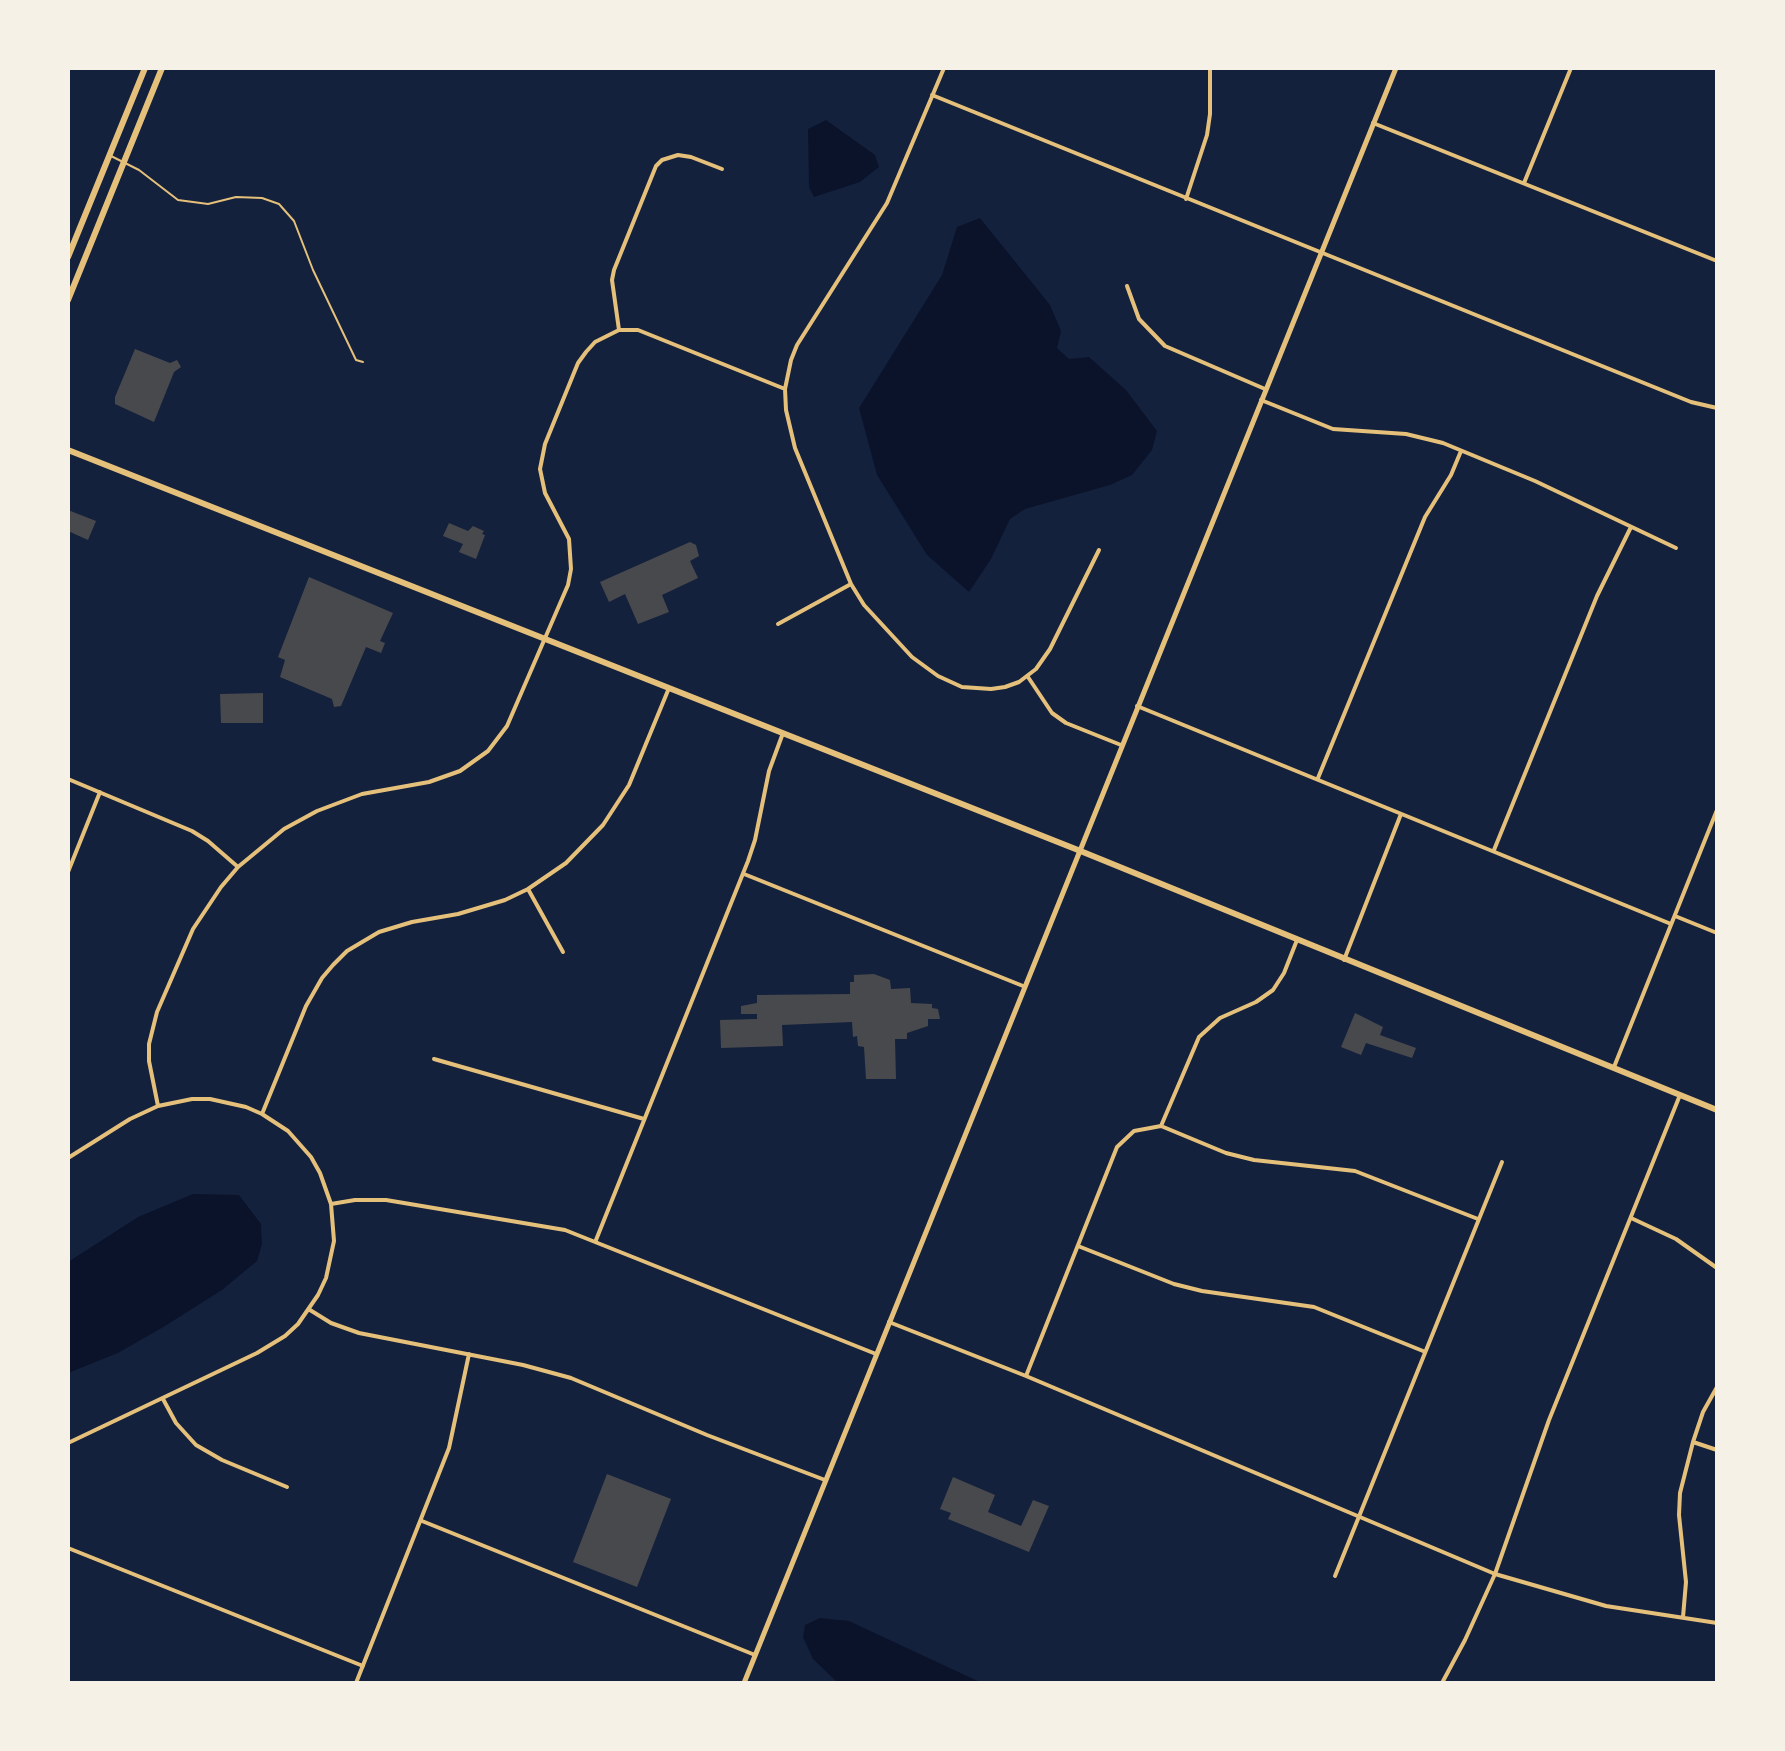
<!DOCTYPE html>
<style>
body{margin:0}
#map{position:relative;width:1785px;height:1751px;overflow:hidden;background:#14213d;font-family:"Source Sans 3",sans-serif}
canvas{display:block}
.frame{position:absolute;inset:0;border:70px solid #f6f1e7;pointer-events:none}
</style>
<div id="map">
<canvas width="1785" height="1751"></canvas>
<div class="frame"></div>
</div>
<script>
const context = document.querySelector('canvas').getContext('2d');
context.lineJoin = 'round';
function paint(path, color) { context.fillStyle = color; context.fill(path, 'evenodd'); }
const shape = rows => new Path2D(rows.map(r => 'M' + r).join(''));
function trace(path, color, width, dash) { context.strokeStyle = color; context.lineWidth = width; context.lineCap = dash ? 'butt' : 'round'; context.setLineDash(dash || []); context.stroke(path); }
paint(shape([
 [826,120,875,155,879,167,860,182,814,197,809,187,808,129],
 [980,218,1050,305,1061,331,1057,348,1069,359,1089,357,1126,390,1157,431,1152,450,1132,475,1110,485,1025,509,1010,519,991,559,969,592,927,555,877,475,859,408,942,275,957,227],
 [193,1194,239,1195,261,1224,262,1244,257,1261,222,1290,165,1326,118,1353,68,1373,68,1262,138,1217],
 [820,1618,849,1621,982,1683,838,1683,813,1659,803,1637,805,1625]
]), '#0b132b');
paint(shape([
 [135,349,170,363,177,360,181,367,174,372,154,422,115,404,115,397],
 [68,510,96,521,88,540,68,531],
 [449,523,468,531,473,526,484,531,482,534,485,535,476,559,459,552,463,544,443,536],
 [690,542,696,545,699,556,690,561,698,578,662,595,669,612,638,624,625,594,609,602,600,582],
 [309,577,393,613,380,641,385,643,381,653,366,647,341,706,334,707,332,699,280,677,285,660,278,657],
 [263,693,263,723,221,723,220,694],
 [874,974,890,980,891,989,910,988,911,1003,932,1004,932,1008,938,1009,940,1019,928,1019,928,1026,907,1033,907,1039,895,1039,896,1079,866,1079,864,1047,858,1046,857,1036,853,1037,852,1022,782,1025,783,1046,721,1048,720,1020,757,1019,757,1014,741,1014,741,1006,757,1003,757,995,850,994,850,982,854,982,854,975],
 [1355,1013,1383,1027,1380,1035,1416,1048,1412,1058,1366,1043,1361,1055,1341,1047],
 [607,1474,671,1499,637,1587,573,1562],
 [953,1477,995,1495,988,1512,1021,1526,1033,1500,1049,1506,1029,1552,948,1519,951,1513,940,1509]
]), '#48494c');
trace(shape([
 [111,156,139,170,178,200,208,204,236,197,262,198,279,204,294,221,313,270,356,360,363,362]
]), '#e5c07b', 2);
trace(shape([
 [944,68,887,203,797,345,791,360,785,389,786,410,795,448,851,584,864,605,912,657,938,676,962,687,991,689,1005,687,1019,682,1036,669,1050,649,1099,550],
 [932,95,1691,402,1717,408],
 [1373,123,1717,261],
 [1524,183,1571,68],
 [1186,199,1207,135,1210,114,1210,68],
 [1127,286,1139,319,1165,346,1265,389],
 [619,330,612,280,614,270,656,166,662,160,678,155,691,157,722,169],
 [1261,400,1333,429,1406,434,1443,443,1535,481,1676,548],
 [778,624,851,584],
 [1028,677,1052,713,1066,723,1121,745],
 [1137,706,1671,924],
 [1318,778,1425,517,1451,475,1461,451],
 [68,779,192,831,208,841,238,867],
 [1494,850,1597,596,1631,527],
 [68,872,100,792],
 [744,874,1023,986],
 [528,889,563,952],
 [1675,916,1717,933],
 [1344,960,1401,814],
 [434,1059,644,1119],
 [1614,1067,1717,810],
 [158,1106,149,1061,149,1044,157,1012,193,929,221,887,238,867,284,829,317,811,362,794,429,782,460,771,488,751,507,726,568,585,571,569,569,539,545,493,540,469,545,444,578,363,586,352,595,342,619,330,638,330,785,389],
 [262,1114,306,1006,322,978,333,965,347,951,379,932,412,922,458,914,505,900,528,889,566,863,603,825,629,785,669,688],
 [1161,1126,1226,1153,1254,1160,1355,1171,1478,1219],
 [1161,1126,1199,1037,1220,1018,1256,1002,1273,990,1284,973,1297,940],
 [68,1158,130,1119,158,1106,192,1099,210,1099,246,1107,262,1114,288,1131,311,1157,320,1173,331,1204,334,1241,326,1278,318,1295,298,1324,285,1336,257,1353,68,1443],
 [331,1204,355,1200,386,1200,565,1230,876,1354],
 [1631,1218,1676,1239,1717,1268],
 [596,1240,748,861,755,840,769,771,783,733],
 [1078,1246,1174,1284,1202,1291,1314,1307,1423,1351],
 [310,1310,331,1323,359,1333,523,1365,571,1378,707,1435,825,1480],
 [889,1322,1026,1376,1495,1574,1606,1606,1717,1623],
 [1026,1376,1117,1147,1134,1131,1161,1126],
 [163,1399,176,1423,196,1445,222,1460,287,1487],
 [1693,1442,1717,1450],
 [422,1521,755,1655],
 [68,1548,363,1666],
 [1335,1576,1502,1162],
 [1683,1617,1686,1582,1679,1515,1680,1493,1693,1442,1703,1412,1717,1387],
 [356,1683,449,1448,469,1354],
 [1442,1683,1465,1640,1495,1574,1549,1420,1680,1095]
]), '#e5c07b', 4);
trace(shape([
 [744,1683,1396,68]
]), '#e5c07b', 5);
trace(shape([
 [68,257,145,68],
 [68,300,162,68],
 [68,450,1078,850,1717,1110]
]), '#e5c07b', 6);
</script>
